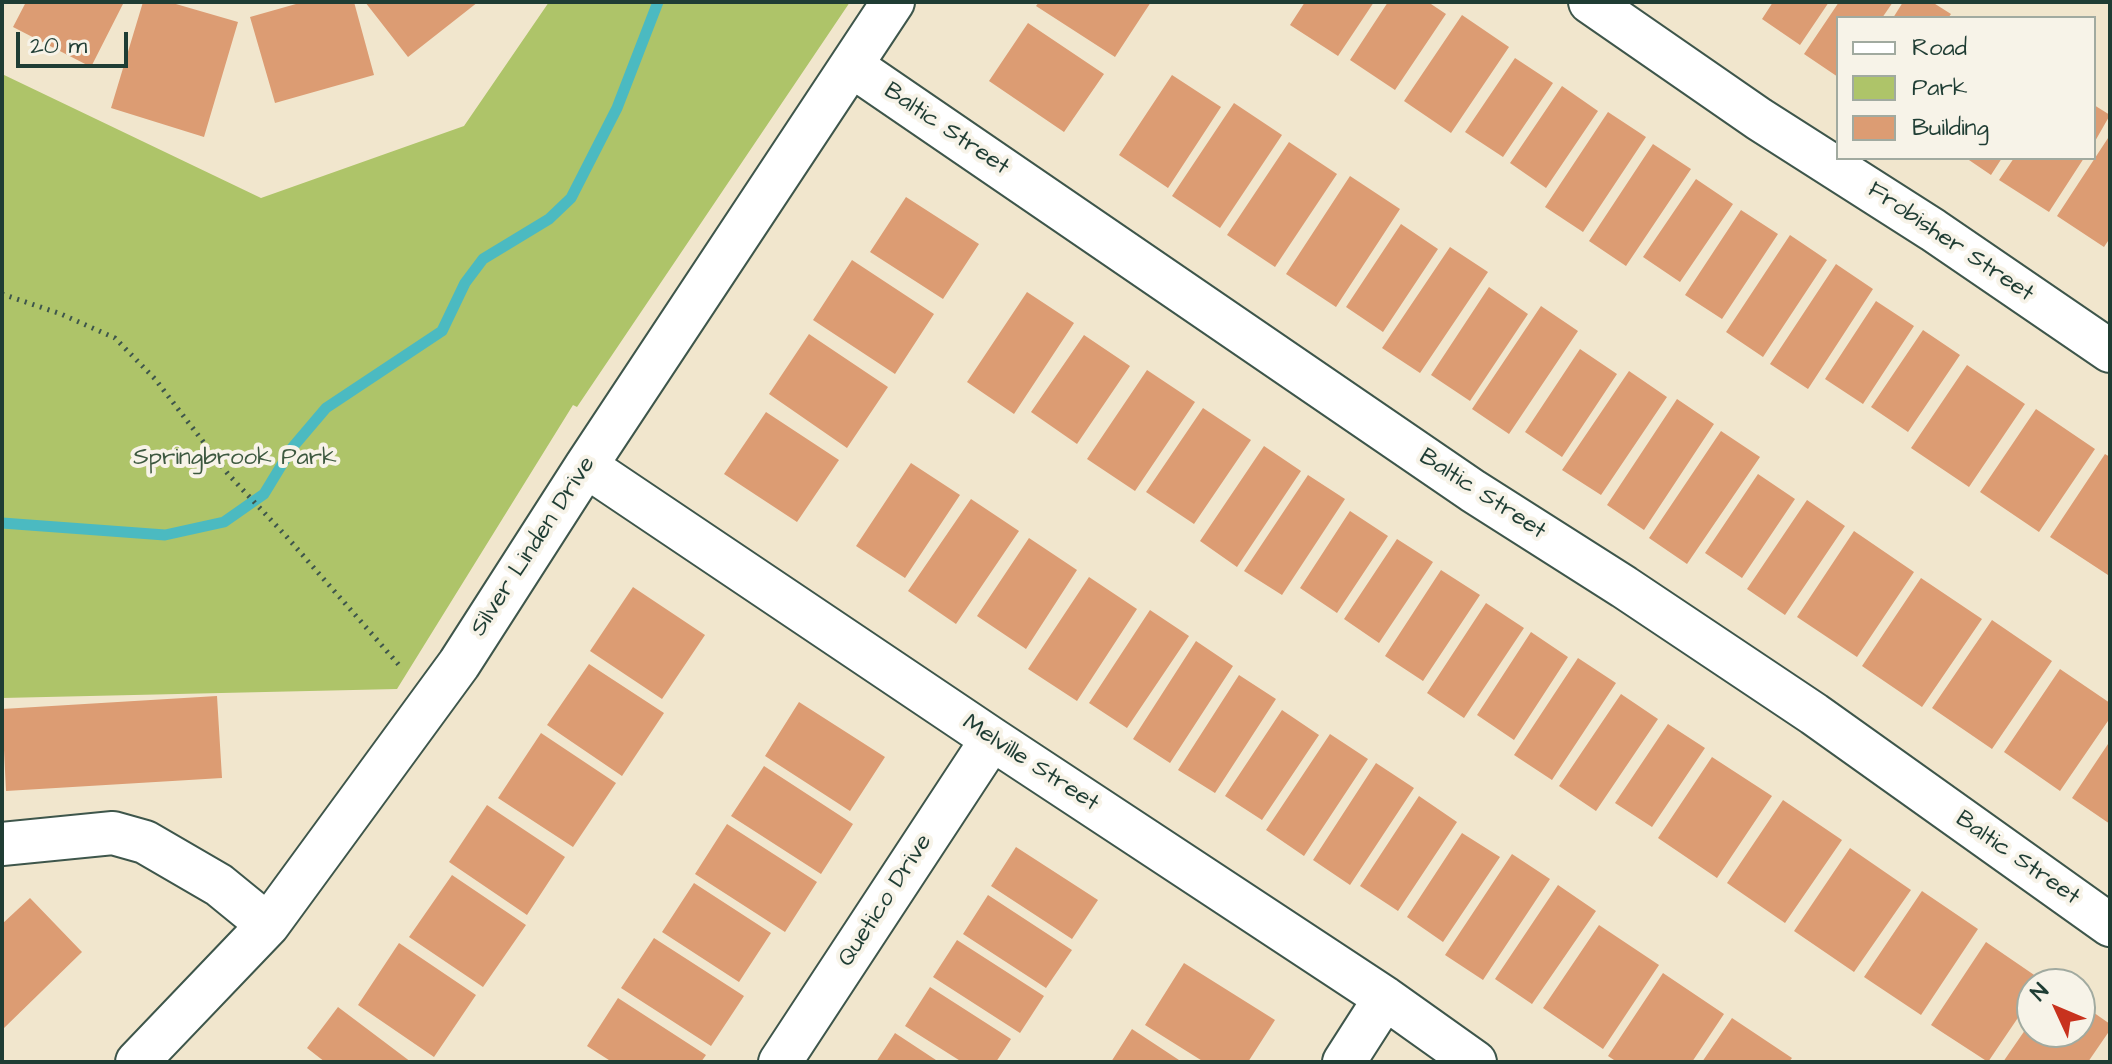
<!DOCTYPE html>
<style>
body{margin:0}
#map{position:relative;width:2112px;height:1064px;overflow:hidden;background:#f1e6cd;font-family:"Architects Daughter",sans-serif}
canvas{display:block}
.frame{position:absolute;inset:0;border:4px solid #1f3d34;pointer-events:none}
.legend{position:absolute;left:1836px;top:16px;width:260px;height:144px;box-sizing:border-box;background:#f7f3e8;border:2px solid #a1aaa0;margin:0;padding:10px 14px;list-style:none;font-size:24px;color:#1f3d34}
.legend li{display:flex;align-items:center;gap:16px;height:40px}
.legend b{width:40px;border:2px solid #a1aaa0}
.north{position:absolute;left:2016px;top:968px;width:80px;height:80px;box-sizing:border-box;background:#f7f3e8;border:2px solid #a1aaa0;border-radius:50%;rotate:314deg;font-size:22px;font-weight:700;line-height:32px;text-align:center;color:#1f3d34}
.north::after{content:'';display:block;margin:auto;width:28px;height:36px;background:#c8321e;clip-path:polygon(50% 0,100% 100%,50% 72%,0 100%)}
.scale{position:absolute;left:16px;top:32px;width:112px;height:36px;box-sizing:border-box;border:4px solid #1f3d34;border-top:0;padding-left:10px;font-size:24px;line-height:28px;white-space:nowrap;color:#1f3d34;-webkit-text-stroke:6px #f7f3e8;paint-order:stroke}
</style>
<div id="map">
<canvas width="2112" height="1064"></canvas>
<div class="frame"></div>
<ul class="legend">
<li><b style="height:10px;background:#fff"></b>Road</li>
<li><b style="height:22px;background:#aec469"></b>Park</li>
<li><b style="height:22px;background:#dc9c73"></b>Building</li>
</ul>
<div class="north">N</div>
<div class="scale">20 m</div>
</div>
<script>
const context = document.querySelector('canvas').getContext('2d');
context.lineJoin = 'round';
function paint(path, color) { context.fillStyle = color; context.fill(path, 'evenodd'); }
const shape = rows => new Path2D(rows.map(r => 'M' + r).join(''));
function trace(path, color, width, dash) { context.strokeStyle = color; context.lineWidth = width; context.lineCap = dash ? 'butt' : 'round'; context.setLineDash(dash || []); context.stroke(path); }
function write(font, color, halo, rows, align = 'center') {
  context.font = font + ' "Architects Daughter",sans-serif'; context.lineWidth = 8; context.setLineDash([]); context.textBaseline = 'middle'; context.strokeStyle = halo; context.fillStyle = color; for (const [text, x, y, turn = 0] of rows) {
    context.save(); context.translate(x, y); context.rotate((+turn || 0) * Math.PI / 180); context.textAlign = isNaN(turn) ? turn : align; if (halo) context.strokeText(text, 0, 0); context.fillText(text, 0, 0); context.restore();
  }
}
paint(shape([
 [549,2,850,2,577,407,573,405,397,689,2,698,2,74,261,198,464,126]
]), '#aec469');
trace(shape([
 [2,523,165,535,224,522,264,494,292,448,326,408,442,331,465,283,483,259,549,219,571,198,617,108,658,2]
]), '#4bbac1', 11);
paint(shape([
 [26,2,124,2,91,67,13,27],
 [143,2,169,2,238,22,204,137,111,108],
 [303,2,354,2,374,75,275,103,250,17],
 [365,2,478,2,408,57],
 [1039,2,1151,2,1115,57,1036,6],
 [1305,2,1374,2,1338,56,1290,25],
 [1388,2,1428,2,1446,14,1395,90,1350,60],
 [1773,2,1829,2,1800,45,1762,19],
 [1839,2,1893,2,1882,18,1838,18,1838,77,1804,54],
 [1903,2,1932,2,1951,14,1948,18,1893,18],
 [1462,15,1509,47,1451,133,1404,101],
 [1028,23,1104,74,1064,132,989,81],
 [1515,58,1553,83,1503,157,1465,132],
 [1172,75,1221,107,1168,188,1119,155],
 [1562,86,1598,111,1546,188,1510,163],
 [1234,103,1282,135,1220,228,1172,196],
 [2094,105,2110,115,2094,143],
 [1608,112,1646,137,1583,232,1545,207],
 [2110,135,2110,238,2104,247,2057,216],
 [1289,142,1337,174,1275,267,1227,235],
 [1653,144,1691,169,1626,266,1589,241],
 [1966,158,2002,158,1991,175],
 [2014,158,2084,158,2049,212,1999,180],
 [1350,176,1400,209,1336,307,1286,274],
 [1696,179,1733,204,1680,282,1643,257],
 [906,197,979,244,943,299,870,252],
 [1741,210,1778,234,1722,319,1685,295],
 [1401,224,1438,249,1383,332,1346,307],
 [1790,235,1827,260,1763,357,1726,332],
 [1450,247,1488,272,1420,373,1382,348],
 [852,260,934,314,895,374,813,320],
 [1836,264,1873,289,1808,389,1770,364],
 [1489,287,1528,314,1470,401,1431,375],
 [1027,292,1074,323,1014,414,967,382],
 [1876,301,1914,326,1863,404,1825,379],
 [1541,306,1578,331,1509,434,1472,409],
 [1923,330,1960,355,1908,432,1871,407],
 [809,334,888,387,847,448,769,394],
 [1084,335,1130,366,1077,444,1031,412],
 [1580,349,1617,374,1562,457,1525,432],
 [1967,365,2025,404,1969,487,1911,448],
 [1147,370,1195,402,1135,491,1087,459],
 [1629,371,1667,397,1601,495,1562,470],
 [1677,399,1714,424,1644,530,1607,505],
 [1203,408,1251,440,1194,524,1146,492],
 [2036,409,2095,449,2039,532,1980,492],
 [766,412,839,460,797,522,724,474],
 [1721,431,1760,457,1687,564,1649,538],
 [1264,446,1301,471,1237,567,1200,541],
 [2105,454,2110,457,2108,575,2050,537],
 [911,463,960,495,905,578,856,546],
 [1758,474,1795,499,1742,578,1705,553],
 [1308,475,1345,499,1282,595,1244,571],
 [971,499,1019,531,956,624,908,591],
 [1807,500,1845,526,1785,615,1747,589],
 [1350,511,1388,536,1337,613,1300,588],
 [1854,531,1914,572,1857,657,1797,617],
 [1029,538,1077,570,1026,649,977,616],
 [1397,539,1433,562,1379,643,1344,619],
 [1441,570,1480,595,1423,681,1385,656],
 [1089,577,1137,609,1077,701,1028,669],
 [1921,578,1982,619,1922,707,1862,666],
 [633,587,705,635,662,699,590,651],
 [1486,603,1524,628,1464,718,1427,693],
 [1150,610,1189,636,1127,728,1089,703],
 [1992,620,2052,661,1992,749,1932,708],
 [1531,632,1568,657,1514,740,1477,715],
 [1196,641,1233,666,1170,763,1133,739],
 [1578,658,1616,683,1552,780,1514,755],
 [589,664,664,713,622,776,547,725],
 [2060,669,2110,703,2110,718,2060,791,2004,752],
 [1239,675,1276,699,1215,793,1178,770],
 [1621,694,1658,719,1596,811,1559,786],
 [217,696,222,778,6,791,2,709],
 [799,702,885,757,850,811,765,756],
 [1282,710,1319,735,1262,820,1225,796],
 [1668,724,1705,748,1652,827,1615,803],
 [541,733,616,783,573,847,498,798],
 [1330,734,1368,759,1304,856,1266,830],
 [2110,741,2110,824,2072,798],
 [1712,757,1772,796,1717,878,1658,838],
 [1376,763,1414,788,1350,885,1313,860],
 [764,766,853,824,821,874,731,816],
 [1419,796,1457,822,1398,911,1360,886],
 [1783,800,1842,840,1785,923,1727,883],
 [487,805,565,857,527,915,449,862],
 [727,824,817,882,785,932,695,874],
 [1462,833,1500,857,1443,942,1407,917],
 [1016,847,1098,900,1072,939,991,886],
 [1850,848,1911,890,1854,972,1794,931],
 [1512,854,1550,879,1483,980,1445,955],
 [452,875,526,925,483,987,409,937],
 [694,883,771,933,739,982,662,932],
 [1558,885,1596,911,1532,1004,1495,979],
 [1922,891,1978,929,1921,1015,1864,977],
 [988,895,1072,950,1046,988,963,934],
 [30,898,82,952,2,1030,2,924],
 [1599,925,1659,965,1603,1049,1543,1008],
 [654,938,744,996,711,1046,621,988],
 [957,940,1044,996,1020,1033,933,977],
 [1986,942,2043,981,2041,984,2032,984,2032,997,1988,1062,1931,1025],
 [399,943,476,995,434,1057,358,1005],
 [1184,963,1275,1020,1248,1062,1204,1062,1145,1025],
 [1663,973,1724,1014,1692,1062,1617,1062,1608,1056],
 [930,987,1011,1039,996,1062,962,1062,905,1026],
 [618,998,706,1055,701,1062,612,1062,587,1046],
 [2080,1003,2110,1024,2110,1030,2088,1062,2003,1062,2032,1020,2032,1032,2080,1032],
 [338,1007,411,1062,325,1062,307,1048],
 [1732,1018,1792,1058,1789,1062,1702,1062],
 [1132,1029,1182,1062,1111,1062],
 [895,1033,939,1062,876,1062]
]), '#dc9c73');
const street = shape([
 [1590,2,1759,119,1933,230,2110,351],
 [852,66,1473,491,1624,587,1814,714,2110,925],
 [586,466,992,739,1385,998,1475,1062],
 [2,844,113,833,145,842,219,885,268,925],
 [137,1062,268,925,459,664,586,466,893,2],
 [780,1062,992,739],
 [1344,1062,1385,998]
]);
trace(street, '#3e564b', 46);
trace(shape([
 [2,294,61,314,115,338,155,379,228,474,286,536,399,665]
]), '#3e564b', 5, [2, 6]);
trace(street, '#fff', 42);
write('24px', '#1f3d34', '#f7f3e8', [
 ["Baltic Street",946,130,34],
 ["Frobisher Street",1950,243,34],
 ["Baltic Street",1482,495,33],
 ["Silver Linden Drive",534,547,-57],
 ["Melville Street",1030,764,33],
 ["Baltic Street",2017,859,35],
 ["Quetico Drive",886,901,-57]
]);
write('24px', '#3c583f', '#f7f3e8', [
 ["Springbrook Park",235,459]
]);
</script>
